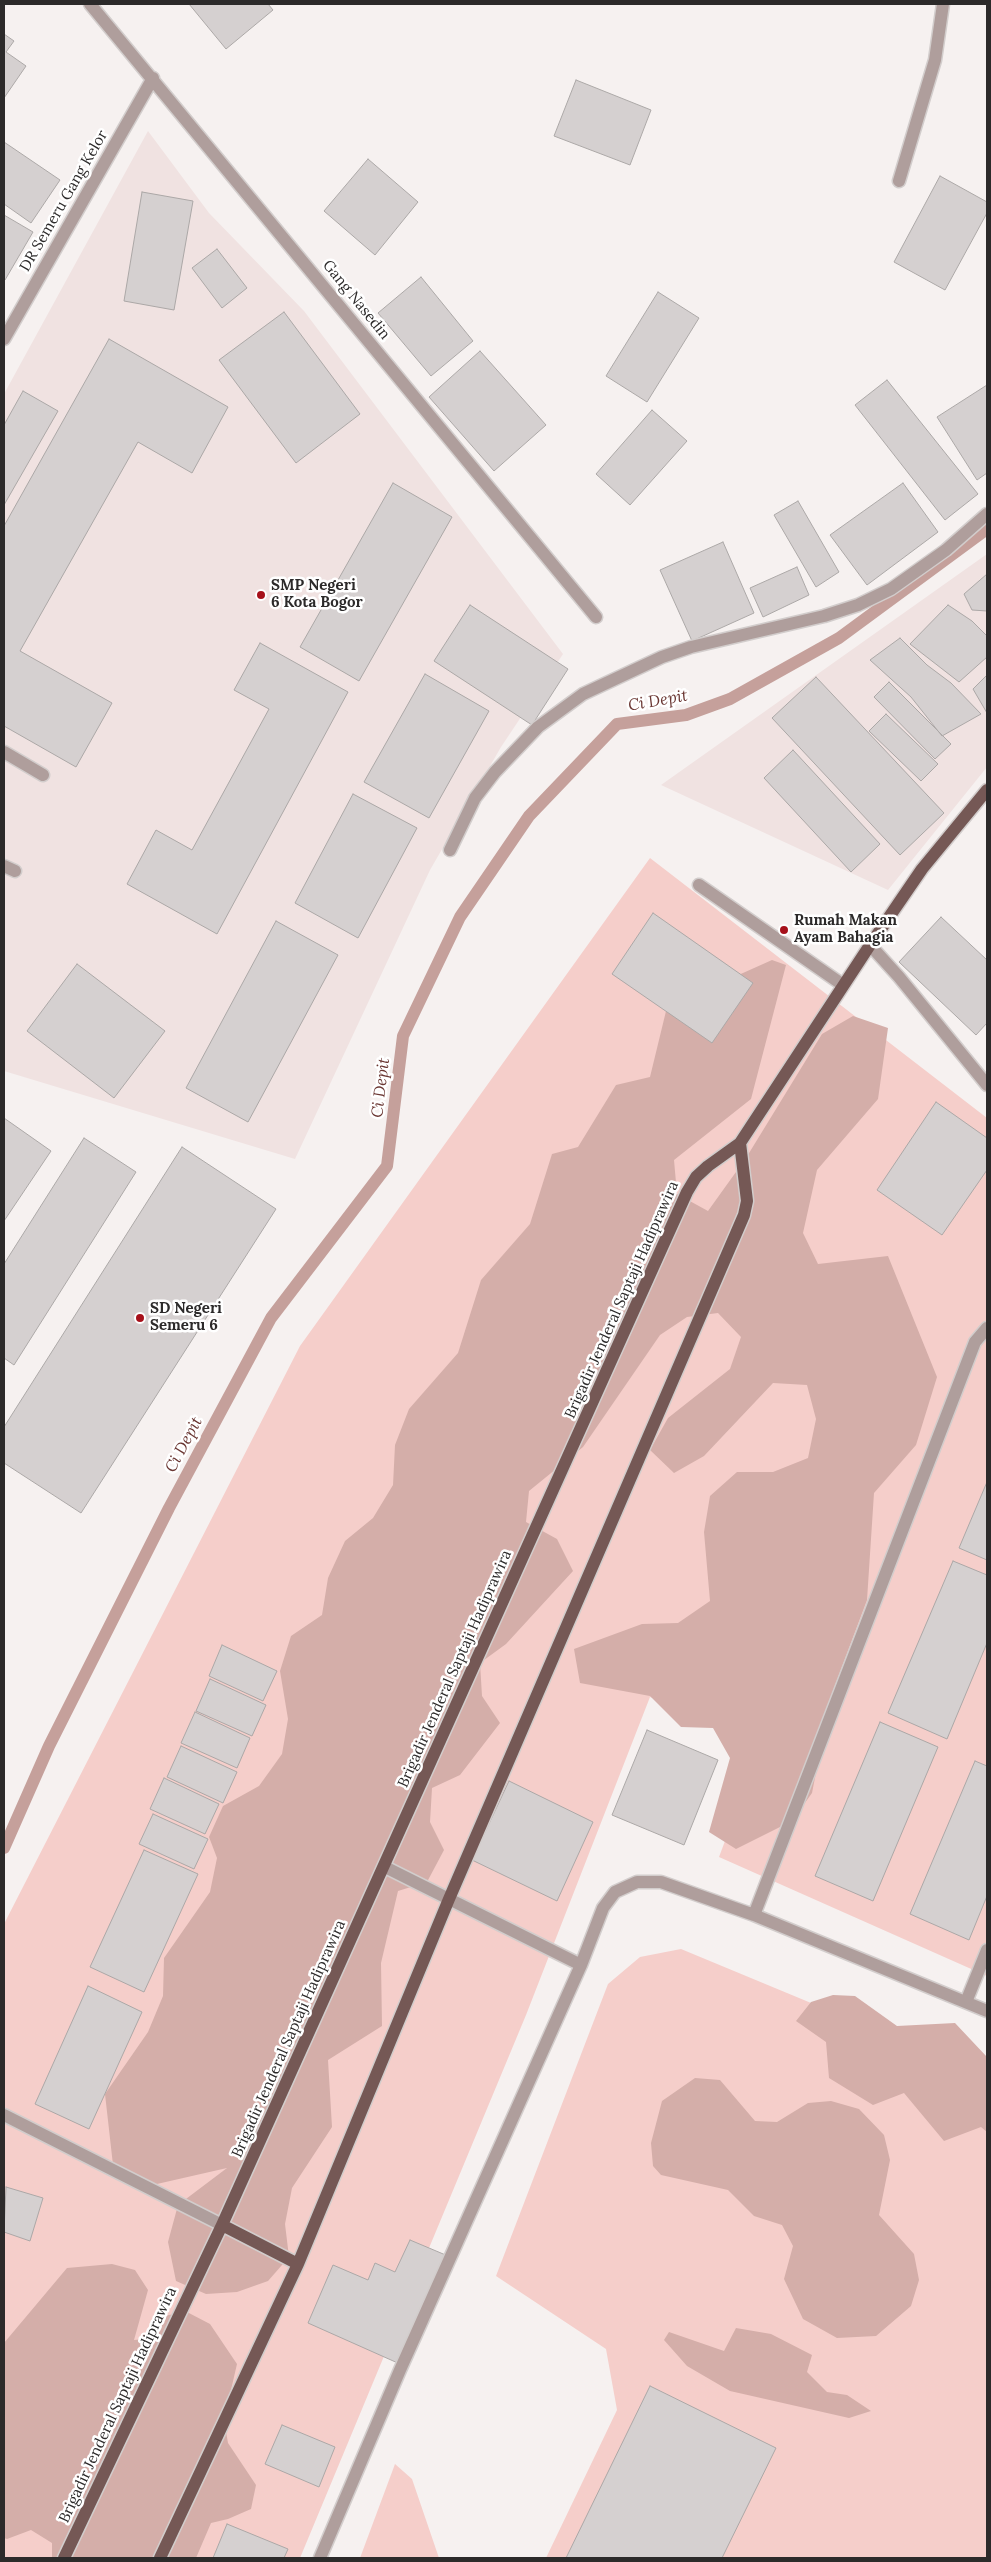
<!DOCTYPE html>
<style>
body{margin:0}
#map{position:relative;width:991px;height:2562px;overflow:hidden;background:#f6f1f0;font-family:Lora,serif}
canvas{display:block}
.frame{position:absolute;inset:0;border:5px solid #2c2a2a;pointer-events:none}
</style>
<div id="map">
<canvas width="991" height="2562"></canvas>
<div class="frame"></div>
</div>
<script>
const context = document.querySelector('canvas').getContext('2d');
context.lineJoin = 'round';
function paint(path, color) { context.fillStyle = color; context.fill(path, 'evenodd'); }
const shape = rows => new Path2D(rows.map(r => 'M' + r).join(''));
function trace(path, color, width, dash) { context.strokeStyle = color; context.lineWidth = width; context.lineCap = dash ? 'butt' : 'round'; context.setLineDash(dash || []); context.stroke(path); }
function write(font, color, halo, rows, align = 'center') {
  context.font = font + ' Lora,serif'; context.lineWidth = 5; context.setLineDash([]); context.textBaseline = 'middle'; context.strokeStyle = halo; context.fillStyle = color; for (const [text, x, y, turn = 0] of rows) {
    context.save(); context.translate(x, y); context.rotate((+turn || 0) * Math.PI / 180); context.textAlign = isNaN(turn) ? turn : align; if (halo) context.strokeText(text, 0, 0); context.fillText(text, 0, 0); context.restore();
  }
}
paint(shape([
 [148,131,209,213,304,311,563,654,501,747,430,870,295,1159,4,1071,4,394],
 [987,554,987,767,888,890,661,785]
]), '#f0e2e1');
paint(shape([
 [650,858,987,1118,987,1976,719,1857,764,1737,650,1697,526,2015,300,2558,4,2558,4,1924,300,1346],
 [681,1949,987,2076,987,2558,546,2558,617,2410,606,2349,496,2276,608,1984,640,1957],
 [395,2464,412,2479,439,2558,360,2558]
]), '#f5ceca');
paint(shape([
 [772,960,786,965,751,1099,674,1160,677,1194,708,1211,746,1158,822,1034,853,1016,888,1028,878,1099,817,1170,803,1233,818,1264,888,1256,937,1377,916,1445,874,1493,867,1600,831,1696,812,1793,792,1821,736,1849,709,1832,730,1758,713,1728,681,1727,650,1696,580,1683,574,1649,642,1624,678,1623,710,1601,704,1532,710,1496,737,1472,773,1472,808,1458,816,1419,807,1385,773,1383,704,1456,674,1473,650,1450,668,1418,730,1369,741,1337,718,1313,687,1317,660,1335,583,1447,529,1491,526,1522,557,1539,573,1571,506,1644,480,1663,482,1696,500,1723,460,1775,432,1788,430,1822,444,1850,427,1882,398,1891,381,1963,382,2026,328,2060,332,2127,292,2188,285,2224,289,2257,268,2281,237,2292,206,2294,176,2281,168,2242,178,2205,227,2168,135,2189,113,2165,105,2094,148,2032,163,1996,164,1958,210,1892,217,1858,209,1837,223,1806,259,1786,282,1754,288,1719,280,1671,291,1636,322,1615,328,1578,345,1541,373,1518,393,1485,395,1445,409,1409,458,1353,481,1280,530,1224,552,1154,578,1147,616,1085,650,1077,667,1007],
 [833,1995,855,1996,897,2026,955,2023,987,2057,987,2132,981,2127,944,2141,904,2093,873,2105,829,2078,826,2042,796,2021,811,2002],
 [695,2078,720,2080,755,2121,777,2122,808,2103,831,2101,859,2109,884,2135,890,2160,879,2215,914,2254,919,2280,911,2306,876,2336,837,2338,803,2319,784,2279,793,2246,782,2225,754,2216,728,2190,661,2175,653,2166,651,2143,662,2101],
 [112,2264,135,2270,148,2290,134,2340,156,2338,163,2316,187,2312,210,2324,237,2364,224,2420,228,2443,256,2485,251,2509,228,2519,211,2523,196,2558,52,2558,52,2543,31,2530,7,2539,4,2538,4,2343,67,2268],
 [736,2328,771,2334,812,2355,807,2372,827,2392,847,2395,871,2411,849,2418,730,2391,687,2366,664,2340,669,2332,724,2351]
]), '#d4aea9');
trace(shape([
 [4,1848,49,1746,169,1508,271,1318,387,1166,403,1036,460,917,529,816,617,724,686,715,730,699,839,638,987,529]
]), '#c5a09b', 12);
const building = shape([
 [189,4,268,4,273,10,226,49,189,4],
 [4,34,14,41,6,52,26,66,4,98,4,34],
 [576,80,651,110,630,165,554,136,576,80],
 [4,142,60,180,31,223,4,204,4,142],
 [368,159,418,202,375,255,324,211,368,159],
 [940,176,987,202,987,213,945,290,894,262,940,176],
 [142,192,193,201,174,310,124,301,142,192],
 [4,215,33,232,5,280,4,279,4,215],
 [217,249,247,288,222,308,192,268,217,249],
 [421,277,473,341,431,376,378,313,421,277],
 [658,292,699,318,647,402,606,376,658,292],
 [284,312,360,414,296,463,219,360,284,312],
 [109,339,228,407,192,473,138,442,20,651,112,703,76,767,4,726,4,526,109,339],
 [480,351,546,425,494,471,429,397,480,351],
 [887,380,978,494,945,520,855,405,887,380],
 [987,385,987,473,977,480,937,417,987,385],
 [23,391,58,411,4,505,4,425,23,391],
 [652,410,687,441,630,505,596,474,652,410],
 [393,483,452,517,359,681,300,647,393,483],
 [903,483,938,532,867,585,830,535,903,483],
 [798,501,839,572,816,587,774,515,798,501],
 [723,542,754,613,692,641,660,570,723,542],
 [797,567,809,595,763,617,750,588,797,567],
 [987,574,987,611,972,610,964,594,987,574],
 [470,605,568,669,532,725,434,661,470,605],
 [948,605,972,621,987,636,987,657,959,682,910,644,948,605],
 [900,638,927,665,951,683,981,714,942,736,911,697,870,660,900,638],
 [260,643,348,692,217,934,127,884,156,830,192,850,269,709,234,690,260,643],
 [425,674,489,711,429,818,364,782,425,674],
 [987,675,987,713,973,689,987,675],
 [816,677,944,813,900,855,772,718,816,677],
 [889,682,951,744,935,759,874,697,889,682],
 [886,714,938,764,921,781,869,731,886,714],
 [793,750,880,844,851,872,764,778,793,750],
 [353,794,417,828,358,938,295,903,353,794],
 [653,913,753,983,712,1043,612,974,653,913],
 [941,917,987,960,987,1023,976,1035,899,962,941,917],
 [276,921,338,955,248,1122,186,1088,276,921],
 [77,964,165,1031,114,1098,27,1031,77,964],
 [936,1102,987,1138,987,1170,942,1235,877,1190,936,1102],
 [4,1118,51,1151,4,1221,4,1118],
 [84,1138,136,1172,14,1365,4,1358,4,1264,84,1138],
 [182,1147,276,1209,81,1513,4,1463,4,1427,182,1147],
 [987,1482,987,1560,959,1548,987,1482],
 [953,1561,987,1575,987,1643,947,1739,888,1713,953,1561],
 [222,1645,277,1671,263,1701,209,1676,222,1645],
 [210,1679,266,1705,252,1736,196,1711,210,1679],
 [195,1712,250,1738,237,1768,181,1743,195,1712],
 [880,1722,938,1747,873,1901,815,1876,880,1722],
 [647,1730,718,1760,684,1845,612,1815,647,1730],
 [181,1746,237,1772,223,1803,167,1777,181,1746],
 [975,1761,987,1766,987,1896,969,1940,910,1914,975,1761],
 [164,1778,219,1804,205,1834,150,1809,164,1778],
 [509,1781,593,1822,557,1901,472,1860,509,1781],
 [153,1814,208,1839,194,1869,139,1844,153,1814],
 [144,1850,198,1874,144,1992,90,1967,144,1850],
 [88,1986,142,2012,89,2129,35,2104,88,1986],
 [6,2187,43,2198,30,2241,4,2232,6,2187],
 [410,2240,448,2256,400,2364,308,2323,333,2265,368,2280,375,2263,395,2272,410,2240],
 [650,2386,776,2448,722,2558,566,2558,650,2386],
 [282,2425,335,2447,319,2487,265,2464,282,2425],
 [227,2524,288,2549,284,2558,213,2558,227,2524]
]);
paint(building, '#d5d0d0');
trace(building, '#aca8a7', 1);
const lane = shape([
 [4,752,43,775],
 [4,866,15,871],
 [699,885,843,985]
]);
const street = shape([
 [90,4,596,617],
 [899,181,935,60,943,4],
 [4,339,153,78],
 [450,850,475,798,495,772,538,727,583,694,662,657,691,647,824,616,858,605,891,589,946,550,987,514],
 [870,945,899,977,987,1085],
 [385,1867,581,1965],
 [754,1915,975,1342,987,1328],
 [966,2002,987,1950],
 [4,2115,222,2225],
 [320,2558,400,2370,581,1965,603,1908,615,1892,637,1882,661,1882,754,1915,987,2011]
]);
const primary = shape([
 [222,2225,298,2264],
 [64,2558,222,2225,687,1192,696,1177,708,1166,740,1143,870,945,922,869,987,790],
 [160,2558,298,2264,449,1899,744,1215,747,1201,740,1143]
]);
trace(lane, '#d2cdcc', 15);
trace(street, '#d2cdcc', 15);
trace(primary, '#d2cdcc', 15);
trace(lane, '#af9e9c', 12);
trace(street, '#af9e9c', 12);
trace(primary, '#755855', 12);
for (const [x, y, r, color] of [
 [261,595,5,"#a6101a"],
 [784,930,5,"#a6101a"],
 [140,1318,5,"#a6101a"]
]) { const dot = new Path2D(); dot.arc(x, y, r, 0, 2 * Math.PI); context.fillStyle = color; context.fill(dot); trace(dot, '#fff', 2); }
write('15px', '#2c2a2a', '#fff', [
 ["DR Semeru Gang Kelor",64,201,-60],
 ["Gang Nasedin",356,300,51],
 ["Brigadir Jenderal Saptaji Hadiprawira",622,1300,-66],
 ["Brigadir Jenderal Saptaji Hadiprawira",455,1669,-66],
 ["Brigadir Jenderal Saptaji Hadiprawira",289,2039,-66],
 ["Brigadir Jenderal Saptaji Hadiprawira",118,2405,-65]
]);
write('bold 15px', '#2c2a2a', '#fff', [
 ["SMP Negeri",271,586],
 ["6 Kota Bogor",271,603],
 ["Rumah Makan",794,921],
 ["Ayam Bahagia",794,938],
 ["SD Negeri",150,1309],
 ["Semeru 6",150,1326]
], 'left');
write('italic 16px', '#6a3632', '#fff', [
 ["Ci Depit",658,701,-10],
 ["Ci Depit",381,1088,-83],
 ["Ci Depit",184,1445,-62]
]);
</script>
